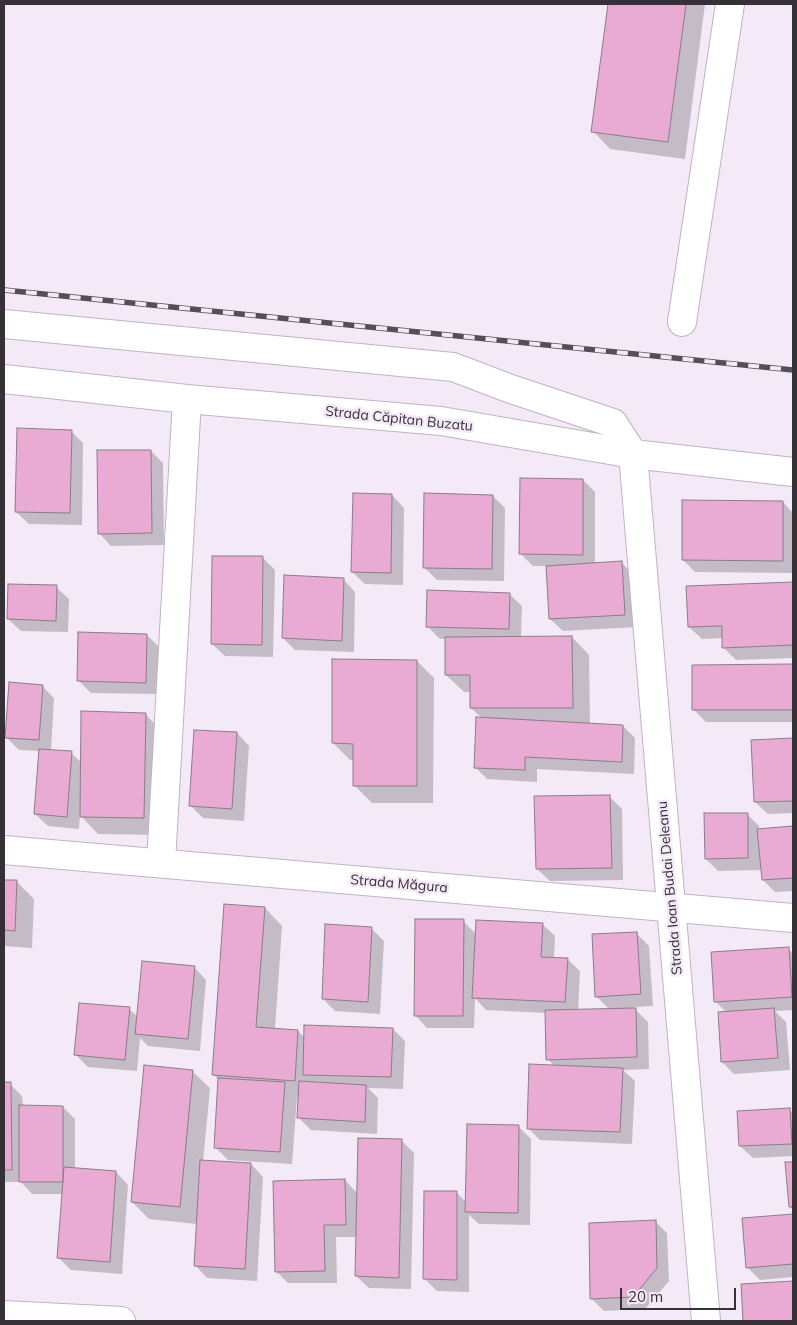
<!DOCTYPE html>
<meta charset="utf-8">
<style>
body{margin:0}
#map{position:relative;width:797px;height:1325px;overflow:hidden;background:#f4eaf7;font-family:Mulish,sans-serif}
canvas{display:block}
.frame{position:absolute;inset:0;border:5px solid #353136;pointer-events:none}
.scale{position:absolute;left:620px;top:1288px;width:116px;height:22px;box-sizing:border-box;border:2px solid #353136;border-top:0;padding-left:6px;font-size:15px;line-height:18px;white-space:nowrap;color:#353136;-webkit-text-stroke:4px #f4eaf7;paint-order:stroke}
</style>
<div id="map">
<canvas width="797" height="1325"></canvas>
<div class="frame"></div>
<div class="scale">20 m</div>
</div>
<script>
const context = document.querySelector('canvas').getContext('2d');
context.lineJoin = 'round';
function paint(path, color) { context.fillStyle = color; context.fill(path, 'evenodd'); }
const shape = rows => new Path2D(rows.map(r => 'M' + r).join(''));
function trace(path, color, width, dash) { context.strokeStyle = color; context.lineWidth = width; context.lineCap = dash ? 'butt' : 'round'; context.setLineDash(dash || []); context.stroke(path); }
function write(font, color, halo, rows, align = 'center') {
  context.font = font + ' Mulish,sans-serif'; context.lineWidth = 5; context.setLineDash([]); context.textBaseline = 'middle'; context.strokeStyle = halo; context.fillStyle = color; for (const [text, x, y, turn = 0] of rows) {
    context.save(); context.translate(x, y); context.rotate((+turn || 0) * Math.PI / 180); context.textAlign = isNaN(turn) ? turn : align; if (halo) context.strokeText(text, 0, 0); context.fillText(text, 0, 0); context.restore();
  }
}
paint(shape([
 [610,4,705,4,685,159,610,149,593,131],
 [71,431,83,443,82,525,29,524,16,512],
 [151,451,163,463,164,545,111,546,99,533],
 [583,480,595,492,595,564,622,563,634,575,637,627,563,631,550,619,547,566,533,566,521,554],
 [392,495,404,508,403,585,365,584,352,572],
 [493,496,505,508,504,581,437,580,424,567],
 [783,502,793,513,793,573,695,572,683,560],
 [262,557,275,570,273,657,225,656,212,644],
 [343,579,355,592,354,652,295,650,283,638],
 [793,584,793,658,736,660,723,647,723,638,702,639,689,627,688,587],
 [56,587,69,599,68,632,21,631,8,619],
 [509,594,522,606,521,638,572,637,589,655,590,724,623,726,635,738,634,774,537,769,537,782,487,779,475,767,483,719,471,708,471,692,464,692,446,675,446,639,440,639,428,627],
 [147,635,159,647,158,694,91,693,78,680],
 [417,661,434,678,433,803,372,803,354,785,354,760,350,760,333,743],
 [793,665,793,722,706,722,694,710,694,666],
 [42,686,54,698,51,751,71,753,82,763,145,714,163,732,161,835,98,834,80,815,79,829,48,826,35,814,40,751,19,750,6,737],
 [237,733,249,746,244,821,203,818,190,805],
 [793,740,793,813,768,814,755,802,753,741],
 [609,796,622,809,623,880,550,881,537,869],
 [747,814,759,826,759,830,793,827,793,891,775,892,763,880,762,870,718,871,706,859],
 [4,881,16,881,34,899,32,948,4,946],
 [265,908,282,926,275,1029,298,1031,305,1038,393,1029,405,1041,403,1089,368,1088,378,1098,377,1134,311,1130,299,1118,300,1097,297,1097,292,1164,228,1160,215,1147,219,1080,213,1074],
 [463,921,476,934,542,924,555,936,554,958,567,959,580,971,578,1011,610,1010,596,996,636,933,649,946,653,1006,633,1007,648,1022,649,1069,623,1070,635,1081,632,1144,540,1140,528,1128,555,1067,548,1059,546,1013,486,1010,475,998,474,1028,427,1028,415,1015],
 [372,929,384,941,380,1014,335,1011,323,999],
 [788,949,793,953,793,1010,775,1011,786,1022,790,1070,734,1074,722,1062,727,1013,715,1001],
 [194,967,206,980,200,1051,148,1046,140,1038,137,1071,88,1067,76,1055,129,1009,138,1017],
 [192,1071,210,1088,203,1162,251,1164,263,1177,257,1281,207,1278,195,1265,197,1224,149,1219,132,1202],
 [4,1084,10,1084,22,1096,23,1107,63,1107,75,1119,75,1169,116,1172,128,1185,122,1274,71,1270,59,1258,63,1194,32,1194,21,1182,4,1182],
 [789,1109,793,1113,793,1156,753,1158,740,1146],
 [519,1127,531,1139,530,1225,479,1224,469,1215,469,1292,437,1291,425,1279,457,1193,466,1202],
 [402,1141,414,1153,411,1289,369,1288,356,1276,357,1237,336,1237,337,1283,288,1283,276,1271,345,1180,358,1194],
 [793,1163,793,1210,790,1207,786,1164],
 [793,1215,793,1277,760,1280,747,1267,743,1219],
 [655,1221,667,1233,669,1281,645,1309,604,1311,591,1298],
 [793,1282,793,1321,744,1321,742,1285]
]), '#0003');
const building = shape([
 [608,4,686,4,668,142,591,132,608,4],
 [17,428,72,430,70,513,15,512,17,428],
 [97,450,151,450,152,533,98,534,97,450],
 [520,478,583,479,583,555,519,554,520,478],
 [353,493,392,494,391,573,351,572,353,493],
 [424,493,493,495,492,569,423,568,424,493],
 [682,500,783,501,783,561,682,560,682,500],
 [212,556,263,556,262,645,211,644,212,556],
 [622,561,625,615,549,619,546,566,622,561],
 [284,575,344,578,342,641,282,638,284,575],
 [793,582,793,645,722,648,722,626,688,627,686,586,793,582],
 [8,584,57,585,56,621,7,619,8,584],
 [427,590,510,593,509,629,426,627,427,590],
 [78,632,147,634,146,683,77,681,78,632],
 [572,636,573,708,470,708,470,675,445,675,445,637,572,636],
 [332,659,417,660,417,786,353,786,353,744,332,743,332,659],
 [793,664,793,710,692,710,692,665,793,664],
 [9,682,43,685,39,740,5,738,9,682],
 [81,711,146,713,144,818,80,817,81,711],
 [476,717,623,725,622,762,525,757,525,770,474,768,476,717],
 [194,730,237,732,232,809,189,806,194,730],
 [793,738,793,801,754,802,751,740,793,738],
 [39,749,72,751,67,817,34,814,39,749],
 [610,795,612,868,536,869,534,796,610,795],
 [704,813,748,813,748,858,705,859,704,813],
 [793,826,793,878,762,880,757,829,793,826],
 [4,880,17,880,15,931,4,930,4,880],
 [224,904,265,907,256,1027,298,1030,295,1081,212,1075,224,904],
 [415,919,464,919,463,1016,414,1016,415,919],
 [476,920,543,923,541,957,568,958,565,1002,472,998,476,920],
 [325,924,372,927,368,1002,322,999,325,924],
 [637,932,641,994,595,997,592,934,637,932],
 [789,947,792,997,714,1002,711,952,789,947],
 [142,961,195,966,188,1039,135,1034,142,961],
 [79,1003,130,1007,125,1060,74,1055,79,1003],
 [636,1008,637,1057,546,1060,545,1010,636,1008],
 [774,1008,778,1058,721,1062,718,1012,774,1008],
 [304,1025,393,1028,391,1077,303,1075,304,1025],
 [529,1064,623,1068,620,1132,527,1129,529,1064],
 [144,1065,193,1070,180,1207,131,1202,144,1065],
 [218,1078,285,1082,280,1152,214,1148,218,1078],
 [299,1081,366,1085,365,1122,297,1118,299,1081],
 [4,1082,11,1082,12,1170,4,1170,4,1082],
 [19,1105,63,1106,63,1182,19,1182,19,1105],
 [790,1108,792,1144,739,1146,737,1111,790,1108],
 [467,1124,519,1125,518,1213,465,1212,467,1124],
 [358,1138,402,1139,399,1278,355,1276,358,1138],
 [200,1160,251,1163,245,1269,194,1266,200,1160],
 [785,1162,793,1162,793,1207,789,1207,785,1162],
 [64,1167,116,1171,110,1262,57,1258,64,1167],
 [345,1179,346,1225,324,1225,325,1271,275,1272,273,1181,345,1179],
 [424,1191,457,1191,457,1280,423,1279,424,1191],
 [793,1214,793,1264,746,1268,742,1218,793,1214],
 [656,1220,657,1268,633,1297,590,1299,589,1223,656,1220],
 [793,1281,793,1321,743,1321,741,1284,793,1281]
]);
paint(building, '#e9aad3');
trace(building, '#8b7d85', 1);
const minor = shape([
 [682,322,730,4],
 [4,324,453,367,511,389,613,423,633,454,706,1321],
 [4,379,187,399,441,421,633,454,793,472],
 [4,850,793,918],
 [161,863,187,399],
 [4,1315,121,1321]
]);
trace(minor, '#beb4c1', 30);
trace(minor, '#fff', 28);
const rail = shape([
 [4,290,793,370]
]);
trace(rail, '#544f56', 5.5);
trace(rail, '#f4eaf7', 4, [11]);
write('14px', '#353136', '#f4eaf7', [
 ["Strada Căpitan Buzatu",399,419,6],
 ["Strada Măgura",399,884,5],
 ["Strada Ioan Budai Deleanu",670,888,-95]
]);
</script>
